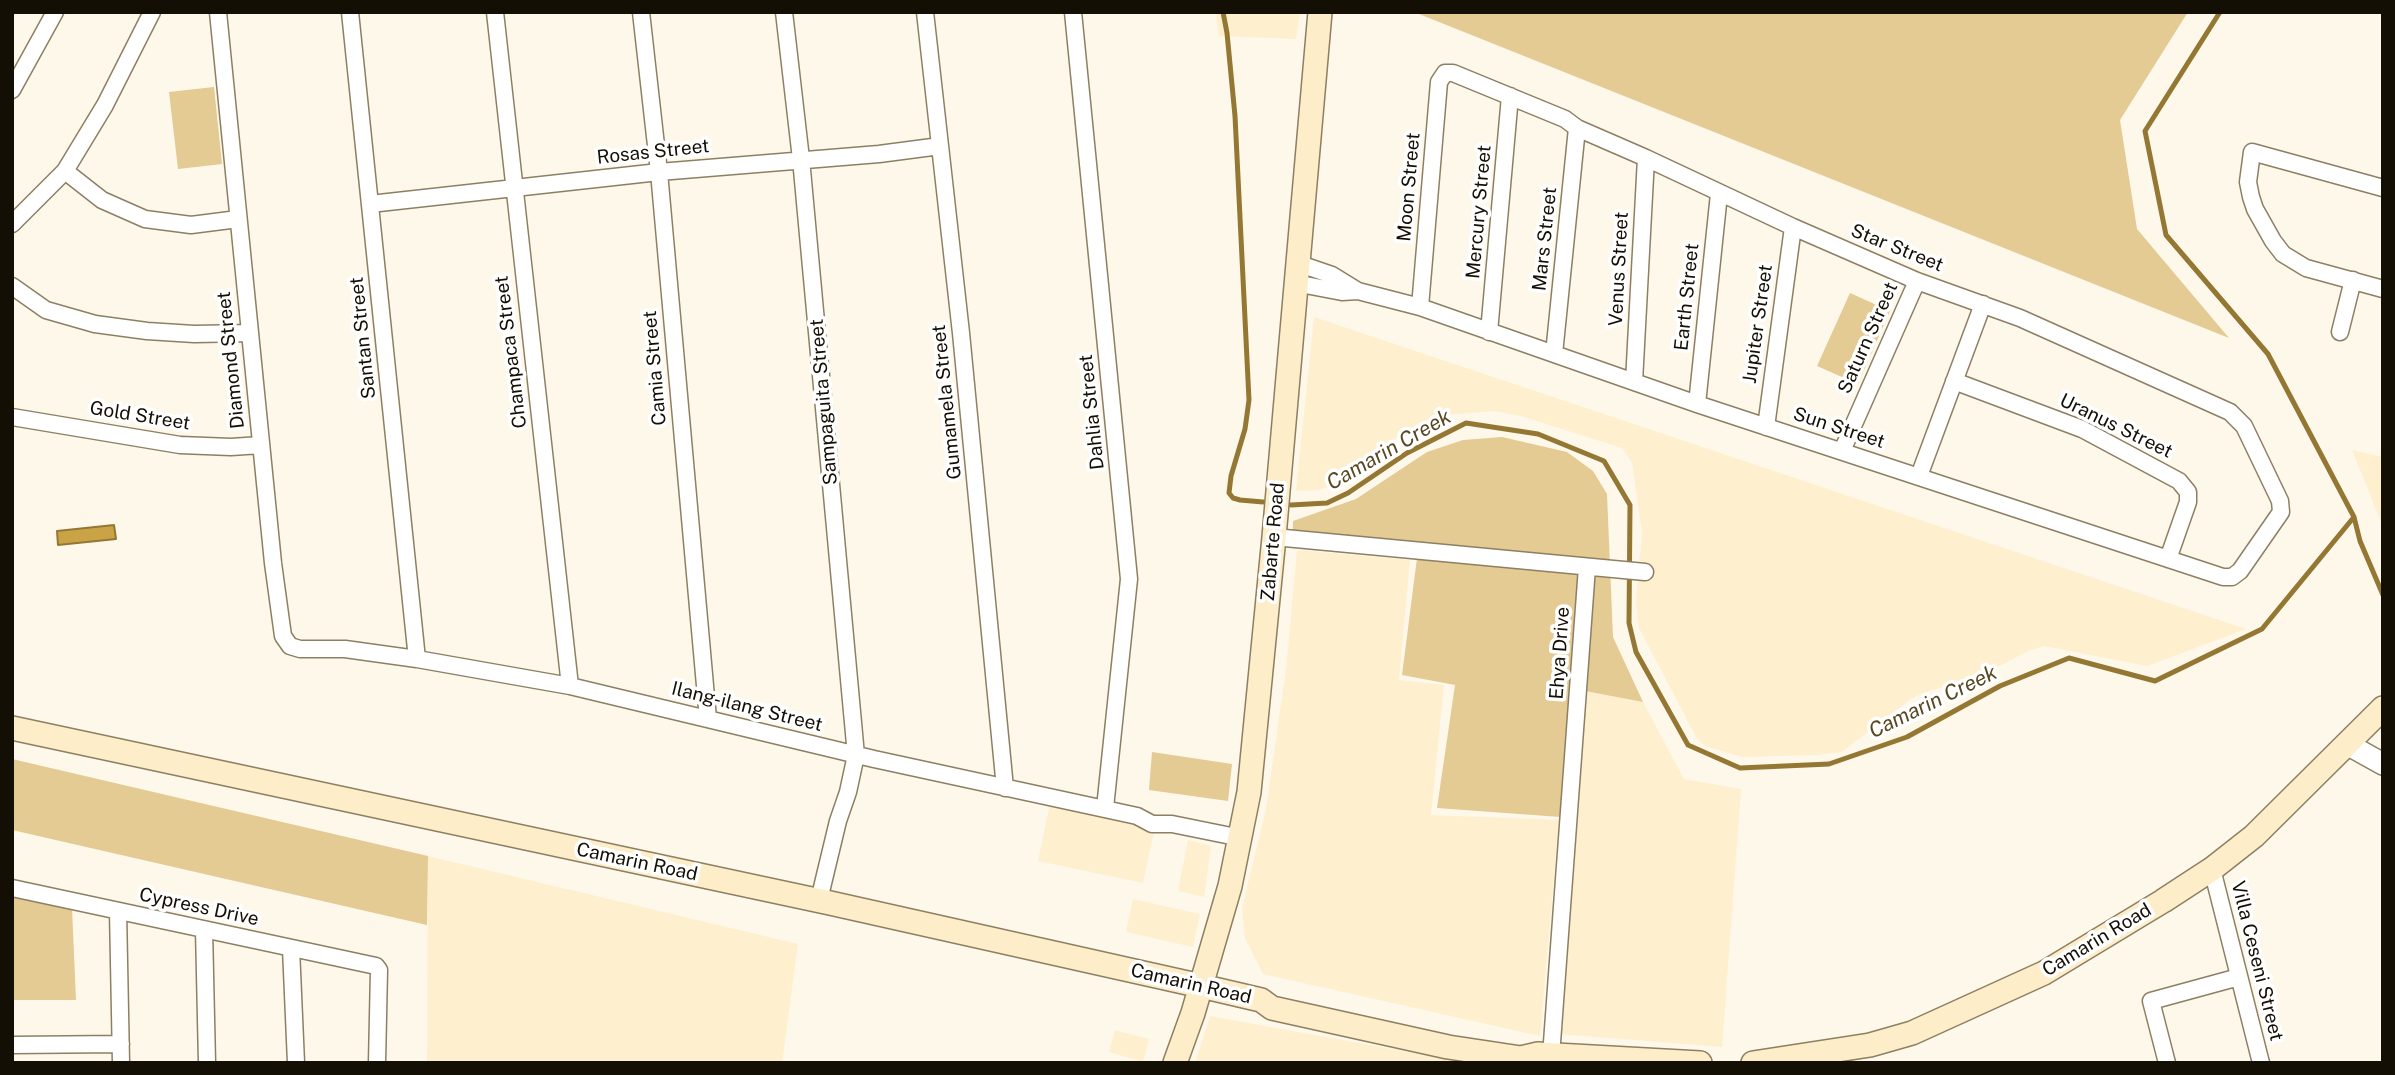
<!DOCTYPE html>
<style>
body{margin:0}
#map{position:relative;width:2395px;height:1075px;overflow:hidden;background:#fef8eb;font-family:"Public Sans",sans-serif}
canvas{display:block}
.frame{position:absolute;inset:0;border:14px solid #140f05;pointer-events:none}
</style>
<div id="map">
<canvas width="2395" height="1075"></canvas>
<div class="frame"></div>
</div>
<script>
const context = document.querySelector('canvas').getContext('2d');
context.lineJoin = 'round';
function paint(path, color) { context.fillStyle = color; context.fill(path, 'evenodd'); }
const shape = rows => new Path2D(rows.map(r => 'M' + r).join(''));
function trace(path, color, width, dash) { context.strokeStyle = color; context.lineWidth = width; context.lineCap = dash ? 'butt' : 'round'; context.setLineDash(dash || []); context.stroke(path); }
function write(font, color, halo, rows, align = 'center') {
  context.font = font + ' "Public Sans",sans-serif'; context.lineWidth = 7; context.setLineDash([]); context.textBaseline = 'middle'; context.strokeStyle = halo; context.fillStyle = color; for (const [text, x, y, turn = 0] of rows) {
    context.save(); context.translate(x, y); context.rotate((+turn || 0) * Math.PI / 180); context.textAlign = isNaN(turn) ? turn : align; if (halo) context.strokeText(text, 0, 0); context.fillText(text, 0, 0); context.restore();
  }
}
paint(shape([
 [1215,12,1300,12,1296,39,1219,36],
 [1314,317,2246,629,2147,666,2044,646,2028,651,1979,677,1929,691,1912,698,1842,752,1816,755,1742,757,1705,746,1696,737,1639,628,1636,602,1642,532,1632,463,1622,448,1521,416,1493,411,1445,415,1386,443,1358,462,1344,480,1319,490,1296,491],
 [2352,450,2383,457,2383,527],
 [1297,550,1410,560,1399,680,1444,685,1431,815,1559,820,1540,1036,1263,974,1245,938,1242,908,1266,809,1286,670],
 [1585,691,1643,702,1684,779,1741,789,1722,1047,1559,1034],
 [1050,804,1155,826,1143,883,1038,861],
 [1188,840,1211,846,1204,897,1178,891],
 [428,856,798,944,782,1063,427,1063],
 [1133,899,1200,914,1193,947,1126,932],
 [1210,1016,1470,1063,1195,1063],
 [1115,1030,1149,1039,1143,1062,1109,1052]
]), '#feefcf');
paint(shape([
 [1414,12,2188,12,2120,120,2137,229,2229,338],
 [214,87,222,164,178,169,169,92],
 [1850,293,1890,311,1858,384,1817,366],
 [1502,437,1567,452,1593,471,1607,494,1613,637,1643,702,1585,691,1574,818,1437,808,1455,685,1402,675,1417,558,1292,545,1293,521,1356,499,1427,452,1463,440],
 [1152,752,1232,764,1228,801,1149,790],
 [12,759,428,856,427,925,12,830],
 [12,896,72,908,76,1000,12,1000]
]), '#e4ca93');
const water = shape([
 [114,525,116,539,58,545,57,531,114,525]
]);
paint(water, '#cba347');
trace(water, '#947733', 2);
trace(shape([
 [1223,12,1227,33,1235,116,1249,400,1245,429,1231,476,1229,493,1233,498,1240,500,1263,502],
 [2220,12,2145,131,2166,235,2268,354,2354,517,2360,541,2383,595],
 [1291,505,1327,503,1348,493,1407,453,1466,423,1538,434,1604,461,1630,505,1629,623,1636,652,1688,745,1740,768,1829,764,1907,737,2000,686,2069,658,2155,681,2262,629,2354,517]
]), '#947733', 5);
const minor = shape([
 [218,12,273,563,283,636,290,646,300,649,345,649,417,659,570,686,874,759,1137,816,1152,824,1172,824,1241,838],
 [350,12,417,659],
 [495,12,570,686],
 [641,12,659,172,708,719],
 [784,12,801,159,856,755,848,792,838,821,819,900],
 [925,12,961,333,1005,788],
 [1073,12,1129,579,1105,808],
 [12,90,55,12],
 [65,171,102,200,145,219,191,225,238,219],
 [2383,188,2252,152,2248,182,2251,197,2255,209,2273,241,2283,254,2306,268,2383,289],
 [370,204,659,172,879,154,940,146],
 [12,224,65,171,105,105,152,12],
 [1297,263,1332,275,1358,291],
 [1295,283,1342,292,1358,291,1420,307,1697,404,2223,577,2232,577,2240,571,2281,512,2280,501,2244,426,2230,412,2020,318,1917,281,1793,227,1646,158,1577,128,1565,119,1453,73,1445,73,1439,82,1420,307],
 [12,286,46,310,95,324,147,331,194,334,250,333],
 [1489,332,1510,96],
 [2340,332,2353,280],
 [1554,354,1577,128],
 [1954,381,2082,429,2179,481,2188,492,2188,502,2168,559],
 [1634,382,1646,158],
 [1697,404,1719,194],
 [12,417,180,445,231,447,261,445],
 [1766,427,1793,227],
 [1842,451,1917,281],
 [1919,476,1983,304],
 [1274,537,1645,572],
 [2212,869,2261,1063],
 [12,888,376,966,379,970,377,1063],
 [118,911,121,1063],
 [204,929,207,1063],
 [291,948,296,1063],
 [12,1045,121,1044],
 [1551,1056,1587,567],
 [2167,1063,2151,1001,2239,977]
]);
const tertiary = shape([
 [2347,744,2383,764]
]);
const secondary = shape([
 [12,728,830,903,1201,986,1261,1000,1272,1008,1448,1047,1521,1058,1538,1054,1700,1063],
 [1175,1063,1193,1013,1230,886,1249,792,1274,537,1320,12],
 [1753,1063,1870,1045,1912,1033,2044,973,2163,901,2212,869,2254,836,2383,708]
]);
trace(minor, '#8d7f62', 19);
trace(tertiary, '#8d7f62', 24);
trace(secondary, '#8d7f62', 26);
trace(minor, '#fff', 16);
trace(tertiary, '#fff', 21);
trace(secondary, '#fdeec9', 23);
write('19px', '#140f05', '#fff', [
 ["Rosas Street",653,152,-6],
 ["Moon Street",1409,187,-85],
 ["Mercury Street",1479,212,-85],
 ["Mars Street",1545,239,-84],
 ["Star Street",1897,248,22],
 ["Venus Street",1619,269,-87],
 ["Earth Street",1687,297,-84],
 ["Jupiter Street",1758,324,-82],
 ["Santan Street",363,338,-96],
 ["Saturn Street",1868,338,-66],
 ["Champaca Street",511,352,-97],
 ["Diamond Street",231,360,-96],
 ["Camia Street",655,368,-95],
 ["Sampaguita Street",824,402,-95],
 ["Gumamela Street",947,402,-96],
 ["Dahlia Street",1092,412,-96],
 ["Gold Street",140,416,9],
 ["Uranus Street",2116,426,26],
 ["Sun Street",1839,428,18],
 ["Zabarte Road",1273,542,-85],
 ["Ehya Drive",1560,653,-86],
 ["Ilang-ilang Street",747,707,14],
 ["Camarin Road",637,862,12],
 ["Cypress Drive",199,907,12],
 ["Camarin Road",2097,940,-31],
 ["Villa Ceseni Street",2257,961,76],
 ["Camarin Road",1191,984,13]
]);
write('italic 21px', '#584720', '#fff', [
 ["Camarin Creek",1389,450,-30],
 ["Camarin Creek",1933,702,-26]
]);
</script>
